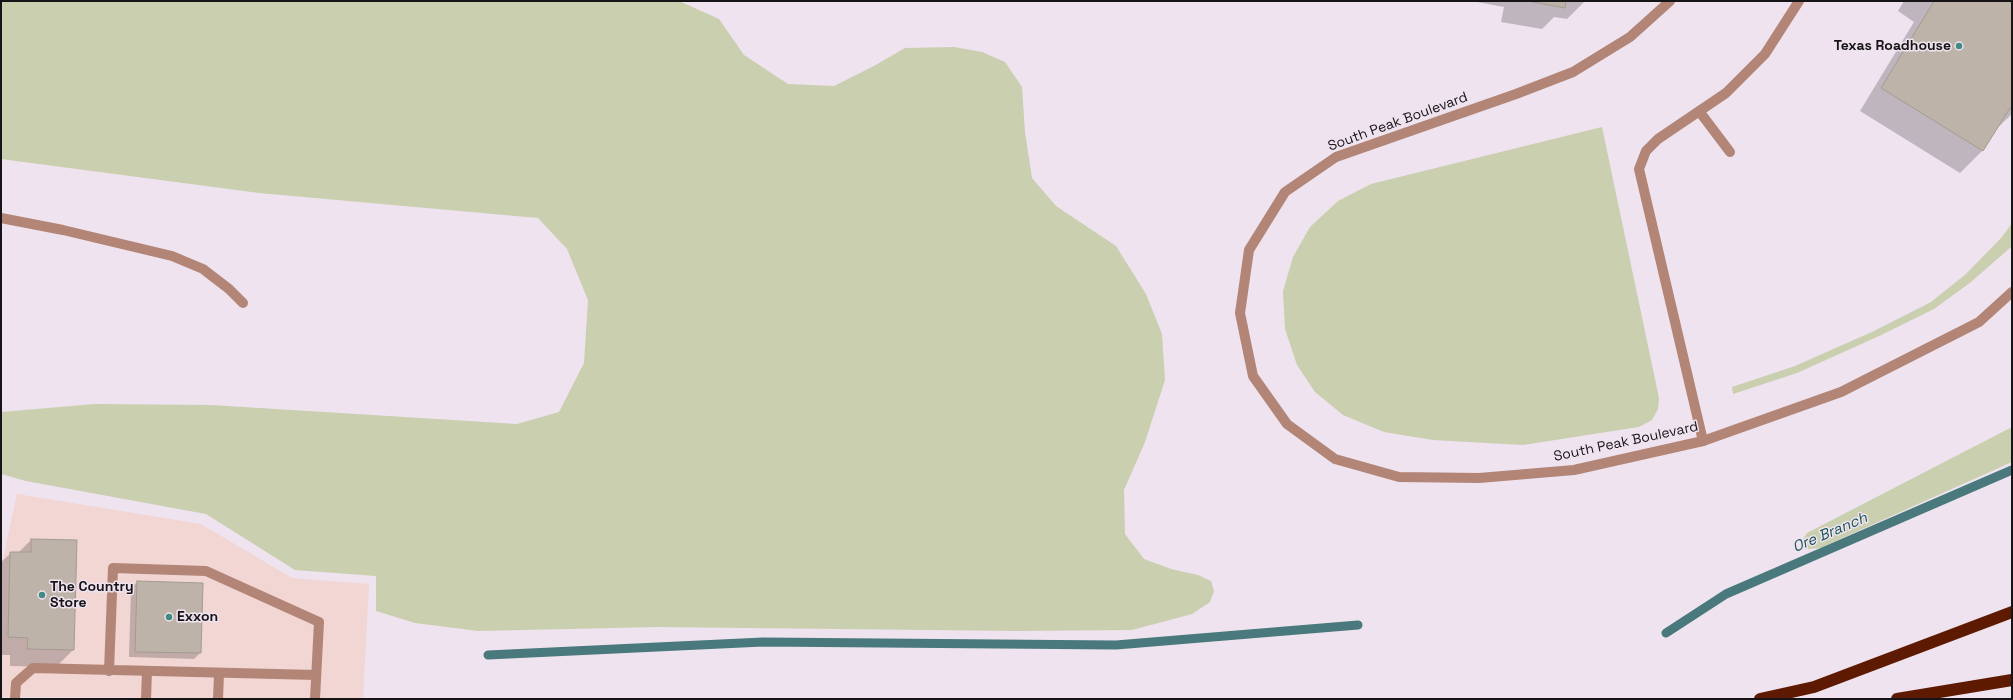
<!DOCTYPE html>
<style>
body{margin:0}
#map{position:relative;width:2013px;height:700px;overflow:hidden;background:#eee3ee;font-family:"Space Grotesk",sans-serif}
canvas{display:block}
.frame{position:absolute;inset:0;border:2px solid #171417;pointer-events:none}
</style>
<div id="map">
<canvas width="2013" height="700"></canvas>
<div class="frame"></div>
</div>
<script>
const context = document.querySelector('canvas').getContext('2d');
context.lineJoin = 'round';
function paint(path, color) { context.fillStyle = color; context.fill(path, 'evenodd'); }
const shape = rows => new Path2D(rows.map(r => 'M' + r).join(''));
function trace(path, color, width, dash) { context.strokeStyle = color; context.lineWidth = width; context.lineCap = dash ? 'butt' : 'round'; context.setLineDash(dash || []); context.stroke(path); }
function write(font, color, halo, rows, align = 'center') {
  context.font = font + ' "Space Grotesk",sans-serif'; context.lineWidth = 3; context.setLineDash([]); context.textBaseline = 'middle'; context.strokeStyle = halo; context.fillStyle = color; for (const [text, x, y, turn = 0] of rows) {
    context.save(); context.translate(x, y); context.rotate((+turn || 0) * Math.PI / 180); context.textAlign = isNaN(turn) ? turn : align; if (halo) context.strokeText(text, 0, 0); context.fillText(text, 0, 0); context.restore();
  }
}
paint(shape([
 [17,494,201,524,292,578,369,584,363,699,1,697,1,568]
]), '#f1d6d4');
paint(shape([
 [1,1,679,1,719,19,744,55,788,84,834,86,874,66,905,48,954,47,982,52,1005,62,1022,87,1025,132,1032,178,1056,206,1116,246,1146,294,1162,334,1165,380,1145,442,1124,490,1125,534,1144,559,1171,569,1198,575,1211,581,1214,591,1210,602,1192,614,1132,630,1018,631,657,627,478,631,415,623,376,611,376,576,295,570,206,514,26,481,1,474,1,412,95,404,211,405,517,424,559,412,584,363,588,300,567,249,538,218,259,193,1,159],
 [1602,127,1659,398,1658,409,1652,420,1639,427,1523,445,1433,440,1384,432,1343,415,1315,392,1297,365,1285,329,1283,291,1293,257,1310,227,1338,201,1371,184],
 [2012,223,2011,247,1971,282,1934,309,1877,337,1797,373,1733,394,1732,387,1795,366,1874,331,1931,302,1966,274,2002,237],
 [2012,427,2012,462,1820,548,1809,549,1804,546,1803,539,1807,533]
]), '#c9cfaf');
paint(shape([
 [1472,1,1585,1,1567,19,1554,17,1542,29,1501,22,1504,7],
 [1904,1,2006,1,2012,4,2012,114,1993,132,1982,151,1960,173,1860,111,1914,22,1898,11],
 [31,540,73,650,56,667,10,666,10,655,1,655,1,562,11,553,18,553],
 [137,582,200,653,194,659,129,657,131,588]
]), '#0003');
trace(shape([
 [1666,633,1726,594,2012,470],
 [488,655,763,642,1116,645,1358,625]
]), '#49797c', 9);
const building = shape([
 [1528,1,1566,1,1565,8,1528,1],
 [1934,1,2008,1,2012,3,2012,110,2010,108,1983,151,1881,88,1934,1],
 [31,539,77,540,74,650,27,649,28,638,8,637,10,552,31,552,31,539],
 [137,581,203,583,201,653,135,652,137,581]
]);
paint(building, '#bdb3a8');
trace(building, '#a49b90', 1);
trace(shape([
 [1699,111,1730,152],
 [1,218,63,230,172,256,203,269,229,289,243,303],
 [1703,441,1639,169,1646,151,1658,139,1726,93,1765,54,1799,1],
 [109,671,113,568,206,571,319,622,315,699],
 [15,699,16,683,33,668,316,675],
 [146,699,147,671],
 [218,699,219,673]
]), '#b28577', 10);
trace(shape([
 [1670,1,1630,37,1573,72,1516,94,1336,157,1285,192,1249,250,1240,313,1253,376,1287,424,1335,459,1399,477,1479,478,1574,470,1703,441,1841,392,1979,322,2012,292]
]), '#b28577', 10);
trace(shape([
 [1760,699,1814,687,2012,612],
 [1897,699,2012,680]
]), '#5e1a01', 12);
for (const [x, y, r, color] of [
 [1959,46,4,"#438a85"],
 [42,595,4,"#438a85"],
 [169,617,4,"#438a85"]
]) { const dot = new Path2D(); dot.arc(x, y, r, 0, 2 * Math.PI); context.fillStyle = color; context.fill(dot); trace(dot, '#eee3ee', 1.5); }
write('bold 14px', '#171417', '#eee3ee', [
 ["Texas Roadhouse",1951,46,"right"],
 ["The Country",50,587],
 ["Store",50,603],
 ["Exxon",177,617]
], 'left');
write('14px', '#171417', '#eee3ee', [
 ["South Peak Boulevard",1398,122,-20],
 ["South Peak Boulevard",1626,442,-12]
]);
write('italic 15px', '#195659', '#eee3ee', [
 ["Ore Branch",1830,533,-23]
]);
</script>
